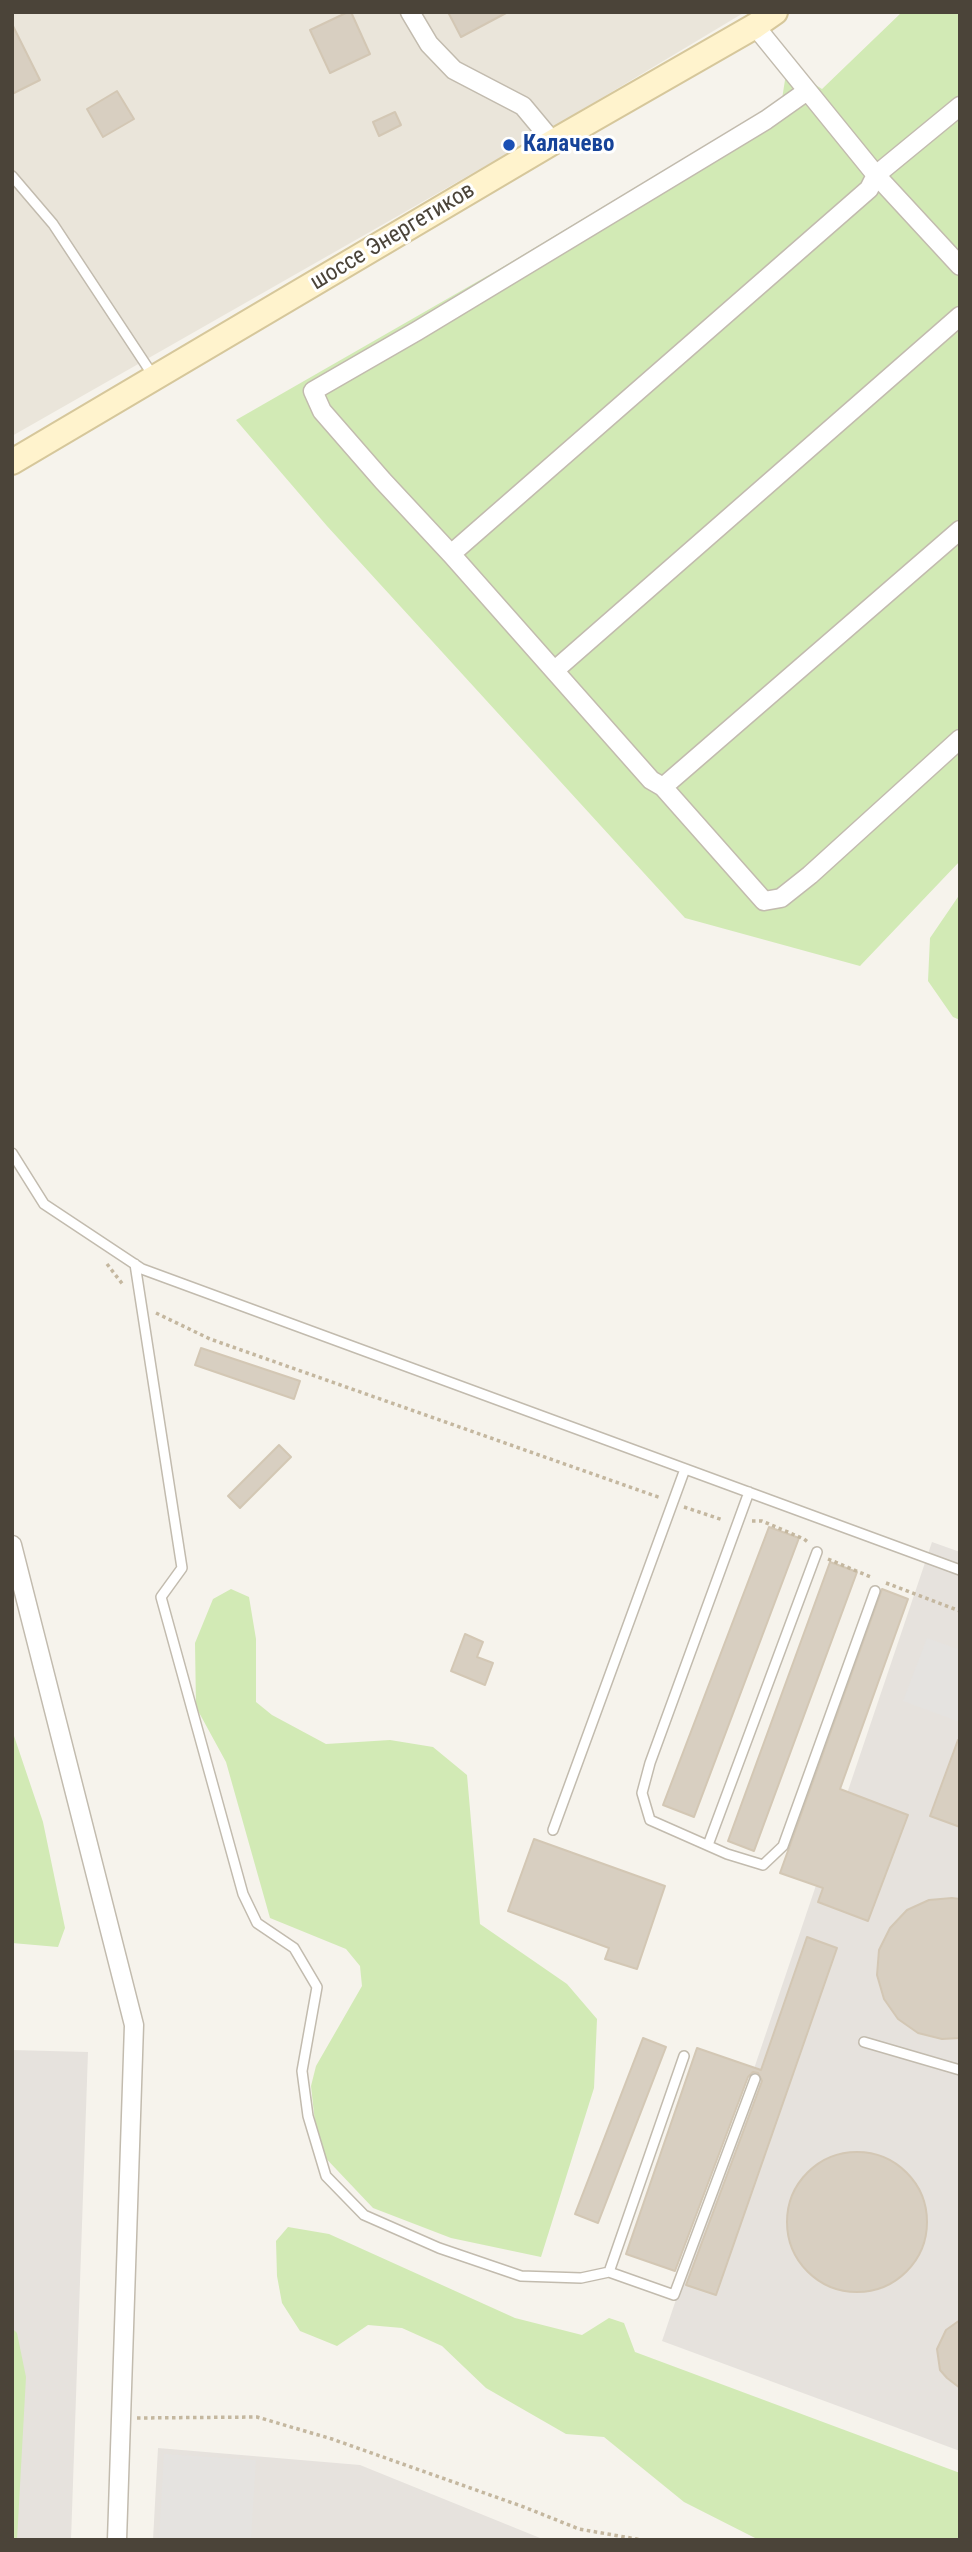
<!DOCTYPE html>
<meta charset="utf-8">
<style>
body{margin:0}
#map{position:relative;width:972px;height:2552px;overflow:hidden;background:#f6f3ec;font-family:"Roboto Condensed",sans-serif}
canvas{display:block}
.frame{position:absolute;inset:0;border:14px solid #4b4439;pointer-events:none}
</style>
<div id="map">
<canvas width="972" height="2552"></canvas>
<div class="frame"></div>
</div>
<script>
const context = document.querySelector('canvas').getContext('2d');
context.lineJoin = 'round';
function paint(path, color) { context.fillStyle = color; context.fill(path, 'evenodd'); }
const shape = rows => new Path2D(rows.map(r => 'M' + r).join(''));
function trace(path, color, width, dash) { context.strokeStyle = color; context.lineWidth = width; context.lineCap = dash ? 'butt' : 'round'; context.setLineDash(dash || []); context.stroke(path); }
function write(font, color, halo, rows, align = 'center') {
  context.font = font + ' "Roboto Condensed",sans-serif'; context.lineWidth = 6; context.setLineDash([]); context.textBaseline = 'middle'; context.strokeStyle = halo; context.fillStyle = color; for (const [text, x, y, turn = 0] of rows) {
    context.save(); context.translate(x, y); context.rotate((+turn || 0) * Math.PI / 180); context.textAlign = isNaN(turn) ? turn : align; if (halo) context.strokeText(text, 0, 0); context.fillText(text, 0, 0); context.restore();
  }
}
paint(shape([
 [12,12,745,12,545,132,12,436]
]), '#eae5da');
paint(shape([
 [932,1542,960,1552,960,2451,662,2341],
 [12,2050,88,2052,71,2540,12,2540],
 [158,2448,360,2465,545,2540,153,2540]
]), '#e6e2dd');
paint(shape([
 [902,12,960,12,960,861,860,966,685,918,327,526,236,420,501,268,782,99,785,80,797,73,822,89],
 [960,894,960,1020,953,1017,928,981,930,938],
 [231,1589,249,1597,256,1639,256,1702,272,1715,326,1744,390,1740,433,1747,467,1775,480,1924,567,1984,597,2019,594,2088,541,2257,451,2238,373,2208,318,2150,311,2086,316,2066,362,1986,360,1966,346,1949,270,1918,226,1762,196,1707,195,1643,213,1599],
 [12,1730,43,1822,65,1928,58,1947,12,1943],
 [288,2227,329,2234,515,2318,582,2335,609,2318,624,2323,635,2352,960,2473,960,2540,759,2540,684,2502,604,2437,566,2434,486,2388,442,2346,402,2328,368,2325,337,2346,300,2331,282,2303,277,2276,276,2241],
 [12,2328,17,2333,26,2377,17,2540,12,2540]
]), '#d2eab5');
paint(shape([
 [927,1638,960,1650,960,1722,903,1701],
 [164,2454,256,2460,251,2540,159,2540]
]), '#e5e3e0');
const building = shape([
 [348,12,351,12,370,54,330,73,310,30,348,12],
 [448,12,508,12,461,37,448,12],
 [12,24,40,80,12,94,12,24],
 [117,91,134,119,103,137,87,109,117,91],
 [395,112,401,125,379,136,373,122,395,112],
 [201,1348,300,1381,294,1399,195,1365,201,1348],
 [279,1445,291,1457,240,1508,228,1496,279,1445],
 [769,1527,799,1538,694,1817,663,1805,769,1527],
 [830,1562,857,1572,754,1851,728,1841,830,1562],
 [882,1589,908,1599,840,1789,908,1815,868,1921,818,1902,823,1888,780,1873,882,1589],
 [465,1634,483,1642,477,1657,493,1663,485,1685,451,1671,465,1634],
 [958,1740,960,1741,960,1827,930,1816,958,1740],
 [534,1839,665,1886,637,1969,605,1959,609,1948,508,1911,534,1839],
 [952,1898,960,1899,960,2038,942,2039,918,2033,898,2019,884,1999,877,1975,879,1950,890,1928,907,1910,929,1900,952,1898],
 [807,1937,837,1948,716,2295,686,2285,762,2081,758,2073,753,2072,748,2077,675,2271,626,2254,697,2048,761,2070,807,1937],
 [643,2038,666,2047,598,2223,575,2214,643,2038],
 '787 2222a70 70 0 1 1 140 0a70 70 0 1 1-140 0Z',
 [960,2320,960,2388,947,2378,940,2370,937,2349,946,2330,960,2320]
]);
paint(building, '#d8cfc1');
trace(building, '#d3c7b4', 2);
const lane = shape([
 [12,176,53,224,154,377],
 [12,1153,44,1204,142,1269,960,1570],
 [135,1264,182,1568,161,1597,243,1894,257,1923,294,1948,317,1987,302,2071,308,2116,326,2176,364,2215,439,2248,521,2276,581,2278,609,2272,684,2056],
 [749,1492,650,1763,642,1793,650,1820,727,1854,763,1865,783,1846,875,1591],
 [553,1830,685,1469],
 [708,1845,817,1552],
 [864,2042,960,2070],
 [609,2272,674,2295,755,2079]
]);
const street = shape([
 [410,12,429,44,454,70,523,106,553,142],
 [755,26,876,175,960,266],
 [807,91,766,120,417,331,313,391,322,411,383,481,451,554,651,780,663,787,764,901,781,898,810,875,960,739],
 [451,554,869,189,876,175,960,106],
 [555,670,960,316],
 [663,787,960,530],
 [12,1545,134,2025,117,2540]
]);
const secondary = shape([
 [12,462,553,142,755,26,775,12]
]);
trace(lane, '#c2bbae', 12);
trace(street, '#c2bbae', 21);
trace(secondary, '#d6c79b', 28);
trace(shape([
 [107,1264,124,1286],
 [156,1313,210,1339,661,1498],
 [684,1507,723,1520],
 [752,1521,762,1521,804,1539,809,1543],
 [828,1559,873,1578],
 [886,1583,960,1611],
 [137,2418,257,2417,332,2439,524,2507,579,2529,642,2540]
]), '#c4b79f', 3.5, [3.5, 3.5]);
trace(lane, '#fff', 9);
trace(street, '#fff', 18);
trace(secondary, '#fff3cd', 24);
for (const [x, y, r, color] of [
 [509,145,7,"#1a4fb4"]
]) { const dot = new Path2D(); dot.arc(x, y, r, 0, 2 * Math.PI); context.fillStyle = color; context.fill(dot); trace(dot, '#fff', 2.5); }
write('bold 23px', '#164399', '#fff', [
 ["Калачево",523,145]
], 'left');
write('23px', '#4b4439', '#fff', [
 ["шоссе Энергетиков",393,237,-31]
]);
</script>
